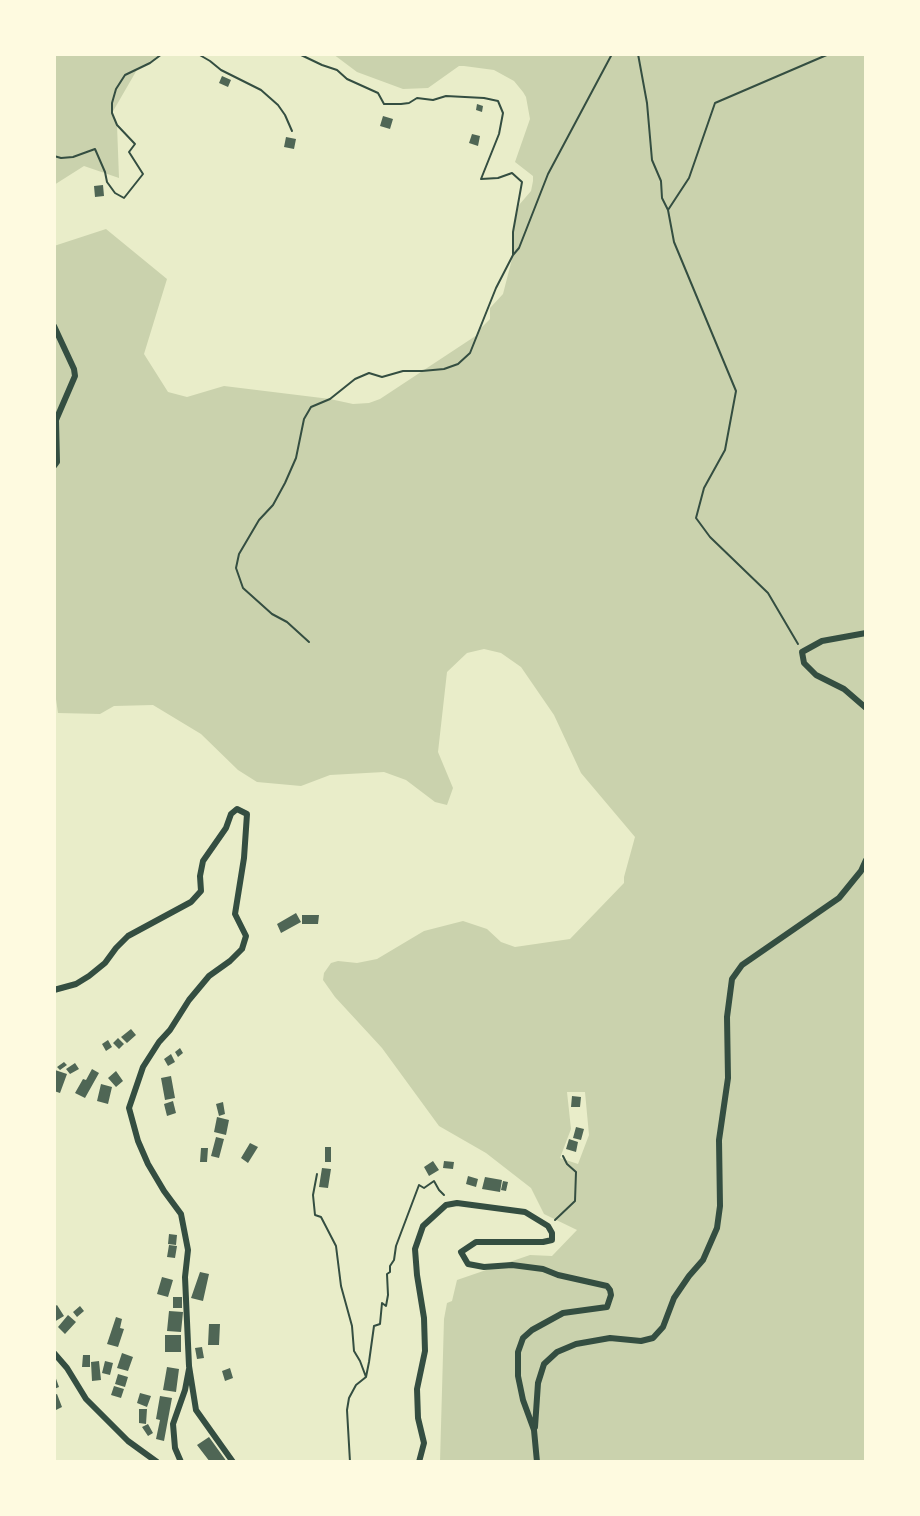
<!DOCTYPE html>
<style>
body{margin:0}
#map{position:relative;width:920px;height:1516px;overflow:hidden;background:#e9edc9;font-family:"Roboto Condensed",sans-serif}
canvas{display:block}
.frame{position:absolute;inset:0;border:56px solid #fefae0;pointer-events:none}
</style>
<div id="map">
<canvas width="920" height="1516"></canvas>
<div class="frame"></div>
</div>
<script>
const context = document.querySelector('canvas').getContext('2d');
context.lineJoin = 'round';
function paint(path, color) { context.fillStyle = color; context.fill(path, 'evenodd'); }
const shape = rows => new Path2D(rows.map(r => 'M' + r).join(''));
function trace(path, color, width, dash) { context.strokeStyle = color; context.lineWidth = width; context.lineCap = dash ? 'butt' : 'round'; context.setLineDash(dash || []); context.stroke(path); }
paint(shape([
 [54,54,162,54,150,63,138,68,112,113,117,125,119,178,84,166,54,185],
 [333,54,866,54,866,1462,440,1462,444,1319,447,1303,452,1301,457,1280,530,1255,552,1256,577,1230,544,1214,531,1188,486,1153,439,1126,382,1048,335,997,323,980,324,973,331,963,338,961,357,963,377,959,424,931,463,921,487,929,501,942,515,947,570,939,624,883,624,877,635,837,581,773,554,715,521,667,501,653,484,649,467,653,447,672,438,752,453,788,447,805,435,802,406,780,384,772,330,775,301,786,257,782,238,770,201,734,153,705,114,706,100,714,58,713,54,685,54,246,106,229,167,279,144,354,168,392,187,397,224,386,330,399,353,404,369,403,380,399,477,335,479,330,490,319,490,308,503,294,513,255,513,232,519,205,531,191,533,181,533,176,515,162,530,119,526,97,523,92,514,81,494,70,464,66,459,66,428,88,403,89,357,72],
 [567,1092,585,1092,589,1135,578,1164,560,1158,571,1129]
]), '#cad2ad');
paint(shape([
 [222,76,231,80,228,87,219,83],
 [477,104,483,106,482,112,476,110],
 [383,116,393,119,390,129,380,126],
 [472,134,480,136,478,146,469,143],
 [286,137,296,139,294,149,284,147],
 [103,185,104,196,95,197,94,186],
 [296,913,301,922,281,933,277,924],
 [302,915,319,915,318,924,302,924],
 [131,1029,136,1035,127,1043,121,1037],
 [118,1038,124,1044,119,1049,113,1043],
 [108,1040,112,1047,106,1051,102,1044],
 [180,1048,183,1053,178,1057,175,1052],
 [171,1054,175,1062,168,1066,164,1059],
 [64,1062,67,1065,60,1070,57,1067],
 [75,1063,79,1069,70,1074,66,1069],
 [92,1069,99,1073,85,1098,75,1093,83,1079,86,1080],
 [55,1070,67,1074,60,1093,54,1091],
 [116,1071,123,1081,116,1087,108,1078],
 [171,1076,175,1098,165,1100,161,1078],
 [101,1084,112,1087,108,1104,97,1101],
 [572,1096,581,1097,580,1107,571,1107],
 [173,1101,176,1113,167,1116,164,1104],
 [223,1102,225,1114,219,1116,216,1104],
 [217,1117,229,1120,226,1135,214,1132],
 [576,1127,584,1129,581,1140,573,1138],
 [216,1137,224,1139,219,1158,211,1156],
 [569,1139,578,1142,576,1152,566,1149],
 [250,1143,258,1147,248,1163,241,1158],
 [325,1147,331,1147,331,1162,325,1162],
 [201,1148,208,1148,207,1162,200,1162],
 [433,1161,439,1170,429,1176,424,1167],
 [444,1161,454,1162,453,1169,443,1168],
 [322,1168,331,1169,328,1188,319,1187],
 [468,1176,478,1179,476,1187,466,1184],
 [485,1177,502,1180,500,1192,482,1189],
 [503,1181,508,1182,506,1191,501,1190],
 [169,1234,177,1235,176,1245,168,1244],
 [169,1245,177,1246,175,1258,167,1257],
 [200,1272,209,1274,203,1301,191,1298],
 [162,1277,173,1280,168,1297,157,1294],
 [173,1297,182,1297,182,1308,173,1308],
 [57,1305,64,1316,54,1322,54,1307],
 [80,1306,84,1311,77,1317,73,1312],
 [169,1311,183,1312,181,1332,167,1331],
 [68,1315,76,1322,65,1334,58,1327],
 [116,1317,122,1319,120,1328,124,1329,118,1347,107,1344],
 [209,1324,220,1324,219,1345,208,1345],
 [165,1335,181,1335,181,1352,165,1352],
 [202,1347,204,1358,197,1359,195,1348],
 [122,1353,133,1357,128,1371,117,1368],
 [83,1355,90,1355,90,1367,82,1367],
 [99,1361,101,1380,92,1381,91,1362],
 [105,1361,113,1363,110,1375,102,1373],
 [167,1367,179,1369,176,1392,163,1390],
 [230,1368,233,1378,225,1381,222,1371],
 [54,1373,59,1387,54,1389],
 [118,1374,128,1377,125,1387,115,1384],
 [114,1386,124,1389,121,1398,111,1395],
 [140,1393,151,1396,147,1407,137,1403],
 [57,1394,62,1407,54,1411,54,1395],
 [160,1396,172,1398,164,1441,156,1439,160,1420,156,1419],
 [139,1409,147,1409,146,1424,139,1423],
 [148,1424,153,1433,148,1436,142,1427],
 [209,1437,227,1462,210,1462,197,1445]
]), '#4f6655');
trace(shape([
 [198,54,210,61,221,70,261,90,278,105,285,115,292,131],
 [299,54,322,65,337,70,347,79,378,93,384,104,401,104,409,103,417,98,433,100,446,96,484,98,498,101,503,113,499,134,481,179,498,178,512,173,522,182,513,232,513,255],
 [638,54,647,103,652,160,661,181,662,198,668,210],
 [54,156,61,158,73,157,95,149,105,172,107,182,115,193,124,198,143,174,129,152,135,144,117,125,112,113,112,103,116,89,125,75,150,63,162,54],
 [309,642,287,622,272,614,243,588,236,568,239,554,259,520,273,505,285,483,296,458,304,419,311,407,330,399,355,379,369,373,382,377,403,371,422,371,444,369,458,364,470,353,496,288,513,255,519,248,548,174,612,54],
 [798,644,768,593,710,537,696,518,704,488,725,450,736,391,674,242,668,210,689,178,715,103,829,54],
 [317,1174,313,1195,315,1215,321,1217,336,1246,341,1286,352,1326,354,1351,360,1361,366,1377],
 [555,1220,575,1201,576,1172,567,1164,563,1156],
 [350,1462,347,1410,349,1398,356,1385,366,1377,369,1362,374,1326,380,1324,382,1303,386,1306,388,1295,387,1274,390,1272,390,1266,394,1260,396,1246,419,1185,424,1188,434,1181,439,1190,444,1195]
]), '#344e41', 2);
trace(shape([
 [54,326,74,369,75,376,56,420,57,462,54,466],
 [866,633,822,641,802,652,804,663,816,675,844,689,866,708],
 [54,990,76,984,89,976,105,963,116,948,128,936,191,902,201,891,200,876,203,861,226,828,231,814,237,809,247,814,244,858,235,914,246,936,242,949,230,961,209,976,189,1000,170,1030,159,1042,143,1067,129,1108,138,1141,148,1164,164,1191,181,1214,188,1250,185,1277,189,1366,196,1410,233,1462],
 [54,1353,67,1368,86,1399,128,1441,157,1462],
 [535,1427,538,1383,544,1364,557,1352,576,1344,610,1338,641,1341,653,1338,663,1327,674,1298,689,1276,703,1260,717,1228,720,1206,719,1140,728,1078,727,1017,732,979,742,965,839,898,861,871,866,860],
 [181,1462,175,1448,173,1424,185,1390,189,1369],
 [419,1462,424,1443,418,1418,417,1389,425,1351,424,1318,417,1275,415,1249,423,1226,446,1205,457,1203,525,1212,548,1226,552,1233,552,1240,543,1242,476,1242,461,1252,468,1264,484,1267,512,1265,543,1269,558,1275,607,1286,610,1290,611,1295,607,1307,563,1313,532,1330,523,1338,518,1352,518,1376,523,1400,534,1430,537,1462]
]), '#344e41', 6);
</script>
